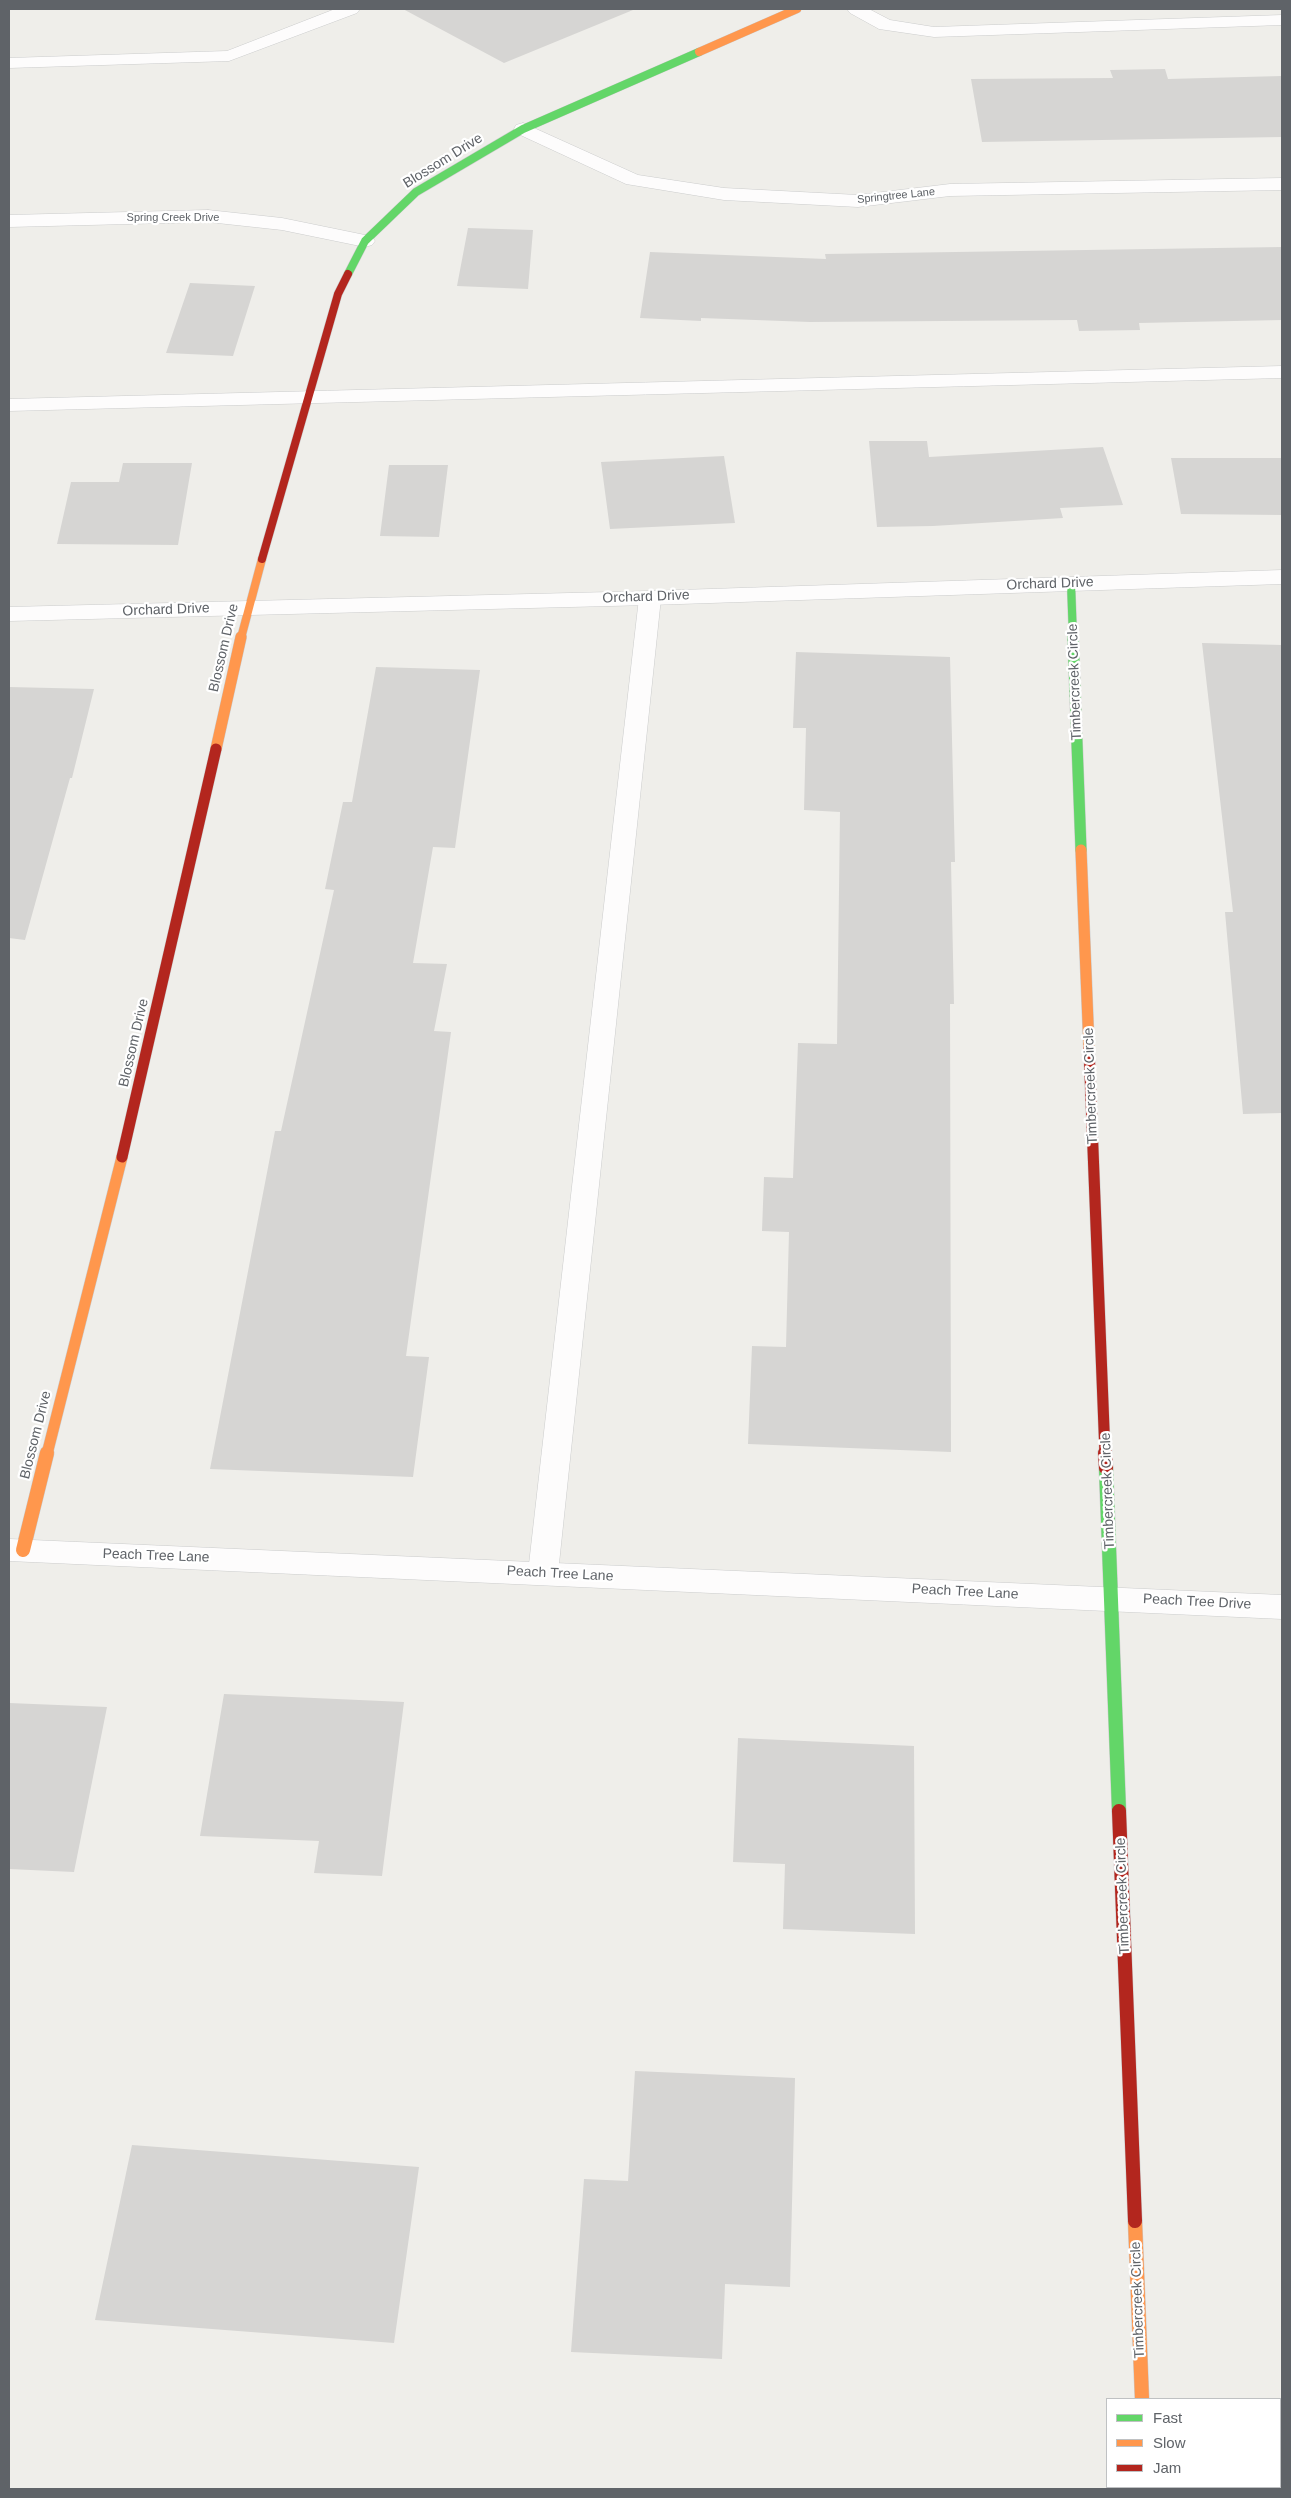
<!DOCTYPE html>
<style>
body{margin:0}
#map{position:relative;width:1291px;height:2498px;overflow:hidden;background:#efeeea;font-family:Arial,sans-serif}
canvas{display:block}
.frame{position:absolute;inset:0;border:10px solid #5f6368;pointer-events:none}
.legend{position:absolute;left:1106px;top:2398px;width:175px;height:90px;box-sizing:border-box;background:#fff;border:1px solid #bfc1c3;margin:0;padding:6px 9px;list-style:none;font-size:15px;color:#5f6368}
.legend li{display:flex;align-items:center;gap:10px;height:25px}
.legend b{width:25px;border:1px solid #bfc1c3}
</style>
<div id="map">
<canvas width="1291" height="2498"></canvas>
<div class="frame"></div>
<ul class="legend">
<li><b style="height:6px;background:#63d668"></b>Fast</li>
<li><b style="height:6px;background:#ff974d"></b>Slow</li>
<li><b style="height:6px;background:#b3261e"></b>Jam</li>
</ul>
</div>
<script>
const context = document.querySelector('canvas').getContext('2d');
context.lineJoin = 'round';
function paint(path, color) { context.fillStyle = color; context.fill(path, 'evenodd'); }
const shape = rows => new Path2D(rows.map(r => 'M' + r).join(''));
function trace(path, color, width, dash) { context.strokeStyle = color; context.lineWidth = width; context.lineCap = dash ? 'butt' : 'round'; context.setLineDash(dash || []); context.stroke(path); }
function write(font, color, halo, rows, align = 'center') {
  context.font = font + ' Arial,sans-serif'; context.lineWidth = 4.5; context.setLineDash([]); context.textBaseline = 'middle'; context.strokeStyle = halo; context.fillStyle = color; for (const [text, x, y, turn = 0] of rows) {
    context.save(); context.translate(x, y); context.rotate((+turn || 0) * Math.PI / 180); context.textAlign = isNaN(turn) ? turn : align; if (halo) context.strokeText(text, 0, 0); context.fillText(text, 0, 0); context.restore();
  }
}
paint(shape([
 [403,9,633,9,633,10,504,63],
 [1165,69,1168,79,1282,76,1282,137,982,142,971,79,1113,78,1110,70],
 [468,228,533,230,528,289,457,286],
 [1282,247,1282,320,1139,323,1140,330,1079,331,1077,320,810,322,701,318,701,321,640,318,650,252,826,259,825,254],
 [190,283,255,286,233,356,166,353],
 [869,441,927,441,929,457,1103,447,1123,505,1060,508,1063,518,933,526,877,527],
 [724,456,735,523,610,529,601,462],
 [1171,458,1282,458,1282,515,1181,514],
 [123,463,192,463,178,545,57,544,71,482,119,482],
 [389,465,448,465,439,537,380,536],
 [1202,643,1282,645,1282,1113,1243,1114,1225,912,1233,912],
 [796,652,950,657,955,862,951,862,954,1004,950,1004,951,1452,748,1444,752,1346,786,1347,789,1232,762,1231,764,1177,793,1178,798,1043,837,1044,840,812,804,810,806,728,793,728],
 [376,667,480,670,455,848,433,847,413,963,447,964,434,1031,451,1032,406,1356,429,1357,413,1477,210,1469,275,1131,281,1131,334,890,325,889,343,802,352,802],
 [9,687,94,689,72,778,70,778,25,940,9,938],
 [224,1694,404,1702,382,1876,314,1873,319,1841,200,1836],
 [9,1703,107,1707,74,1872,9,1869],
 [738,1738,914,1746,915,1934,783,1929,785,1864,733,1862],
 [635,2071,795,2078,790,2287,725,2284,722,2359,571,2352,584,2179,628,2181],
 [132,2145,419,2167,394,2343,95,2320]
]), '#d6d5d3');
const lane = shape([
 [335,9,360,9,357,13,229,61,9,68,9,58,227,51,335,9],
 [847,9,869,9,890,20,934,27,1282,15,1282,25,934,37,879,29,850,13,847,9],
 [1282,366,1282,378,9,411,9,399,1282,366],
 [650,591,658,593,661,598,558,1573,554,1581,543,1585,532,1581,528,1573,639,598,642,593,650,591]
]);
const street = shape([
 [523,123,638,175,724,188,858,195,950,184,1282,178,1282,190,950,196,858,207,724,200,626,184,516,133,514,129,516,125,523,123],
 [208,210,282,218,365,235,372,237,375,241,372,245,365,247,282,230,208,222,9,227,9,215,208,210],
 [1282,570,1282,584,650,605,9,621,9,607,650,591,1282,570],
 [9,1539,1282,1595,1282,1619,9,1561,9,1539],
 [1128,2487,1164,2487,1165,2489,1128,2489,1128,2487]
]);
const fastFar2 = shape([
 [348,274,365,241,416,192,523,129,699,52],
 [1071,583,1073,638]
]);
const fastFar1 = shape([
 [1073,637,1081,850]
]);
const fast = shape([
 [1106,1468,1119,1811]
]);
const slowFar2 = shape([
 [699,52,797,9],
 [241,638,262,559]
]);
const slowFar1 = shape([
 [216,749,241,637],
 [1081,850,1089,1048],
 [47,1454,122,1157]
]);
const slow = shape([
 [23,1550,47,1453],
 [1135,2221,1142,2399]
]);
const jamFar2 = shape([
 [262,559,338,294,348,274]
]);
const jamFar1 = shape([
 [1089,1048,1105,1454],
 [122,1157,216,749]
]);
const jam = shape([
 [1105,1453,1106,1468],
 [1119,1811,1135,2221]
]);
trace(lane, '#cbcccc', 1);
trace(street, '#cbcccc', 1);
trace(fastFar2, '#cacacb', 9);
trace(fastFar1, '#cacacb', 12);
trace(fast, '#cacacb', 15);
trace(slowFar2, '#cacacb', 9);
trace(slowFar1, '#cacacb', 12);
trace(slow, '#cacacb', 15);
trace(jamFar2, '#cacacb', 9);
trace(jamFar1, '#cacacb', 12);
trace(jam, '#cacacb', 15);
paint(lane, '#fdfcfc');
paint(street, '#fdfcfc');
trace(fastFar2, '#63d668', 8);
trace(fastFar1, '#63d668', 11);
trace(fast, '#63d668', 14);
trace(slowFar2, '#ff974d', 8);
trace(slowFar1, '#ff974d', 11);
trace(slow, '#ff974d', 14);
trace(jamFar2, '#b3261e', 8);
trace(jamFar1, '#b3261e', 11);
trace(jam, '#b3261e', 14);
write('11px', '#5f6368', '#fff', [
 ["Springtree Lane",896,196,-6],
 ["Spring Creek Drive",173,218]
]);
write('14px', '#5f6368', '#fff', [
 ["Blossom Drive",443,161,-32],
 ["Orchard Drive",1050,584,-2],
 ["Orchard Drive",646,597,-2],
 ["Orchard Drive",166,610,-2],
 ["Blossom Drive",224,648,-77],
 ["Timbercreek Circle",1075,682,-92],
 ["Blossom Drive",134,1043,-77],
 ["Timbercreek Circle",1091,1086,-92],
 ["Blossom Drive",36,1435,-76],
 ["Timbercreek Circle",1108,1491,-92],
 ["Peach Tree Lane",156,1556,2],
 ["Peach Tree Lane",560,1574,3],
 ["Peach Tree Lane",965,1592,3],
 ["Peach Tree Drive",1197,1602,3],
 ["Timbercreek Circle",1123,1896,-92],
 ["Timbercreek Circle",1138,2300,-92]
]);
</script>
